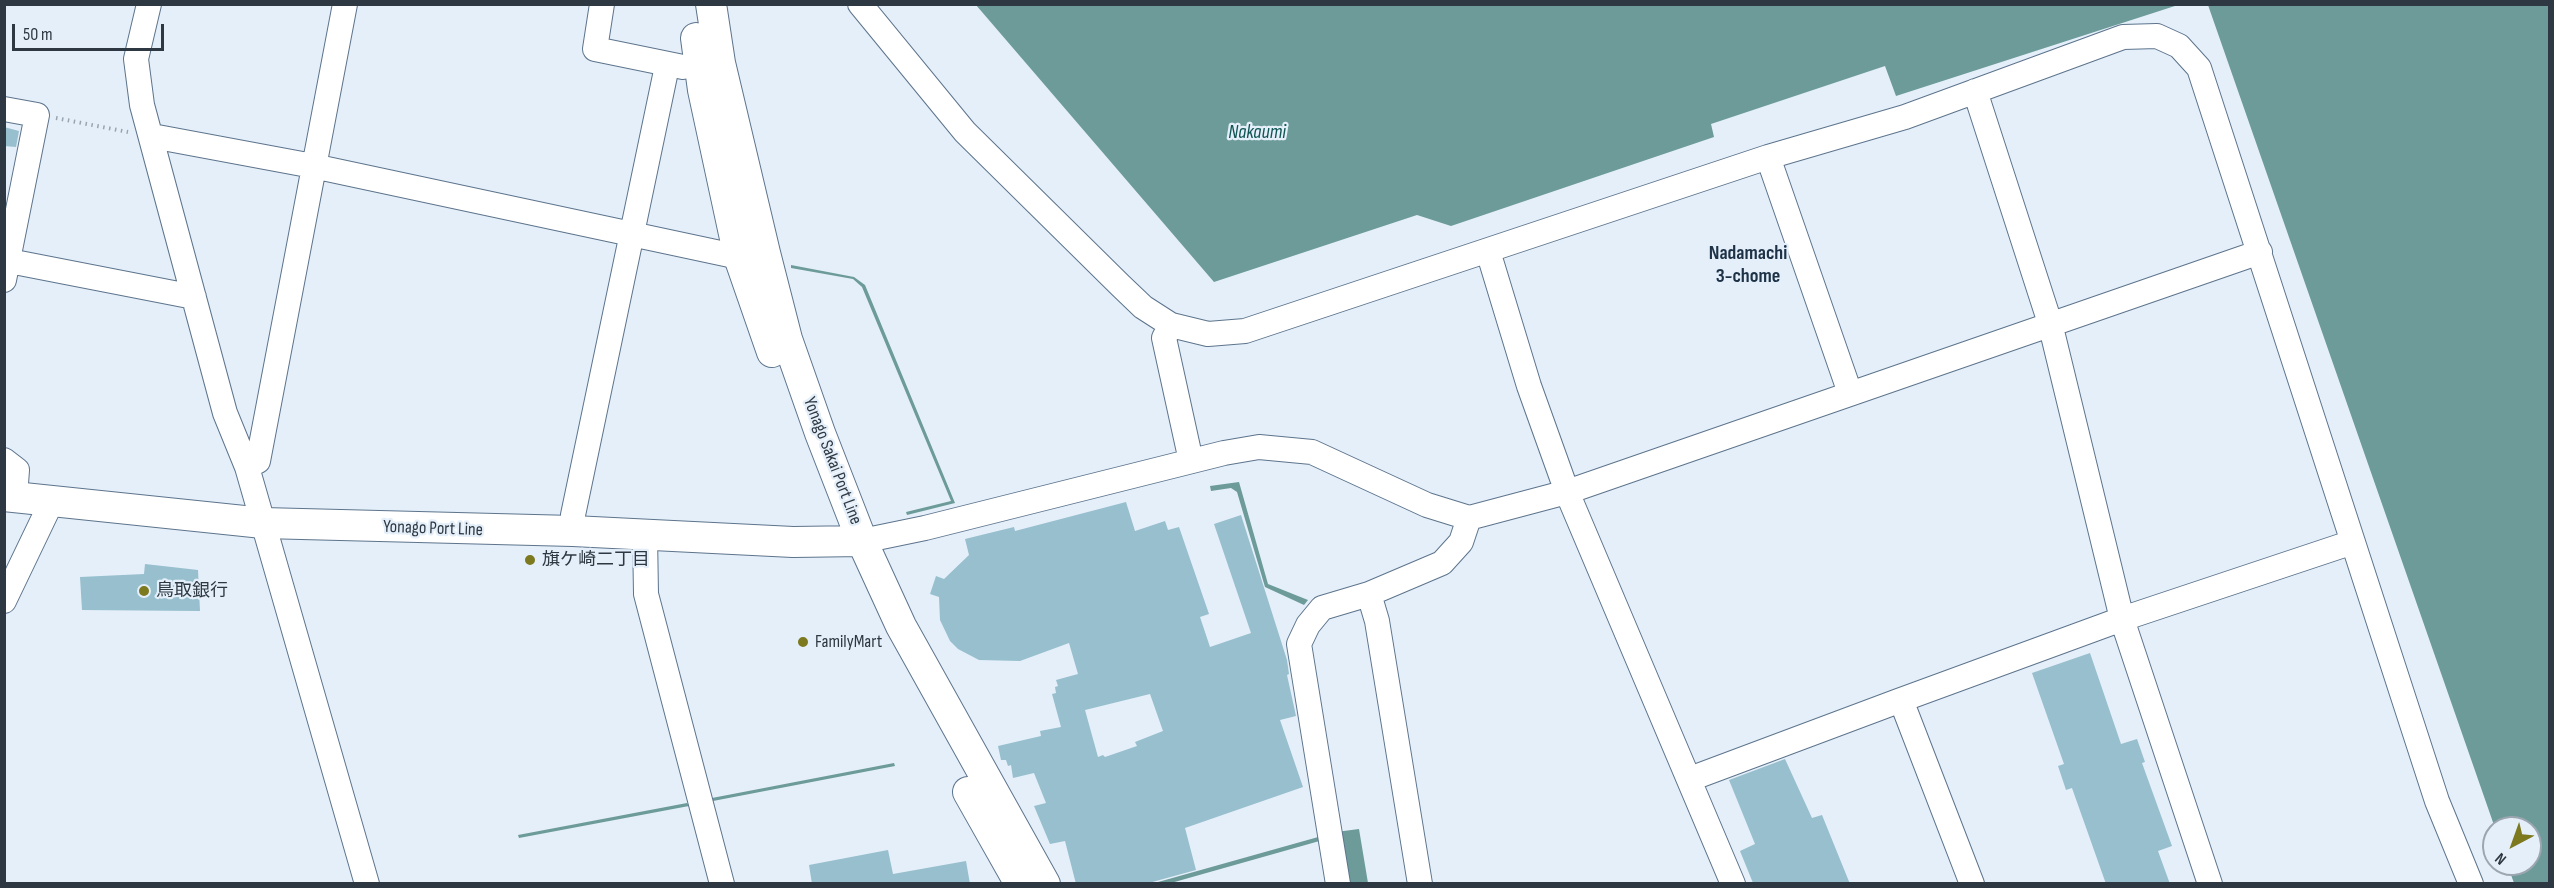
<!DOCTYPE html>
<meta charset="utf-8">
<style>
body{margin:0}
#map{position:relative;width:2554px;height:888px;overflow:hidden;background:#e4effa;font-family:"Sofia Sans Condensed",sans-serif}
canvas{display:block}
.frame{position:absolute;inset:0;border:6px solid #2e3843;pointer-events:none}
.north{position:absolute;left:2482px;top:816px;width:60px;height:60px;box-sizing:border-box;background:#e4effa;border:2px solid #9ba6b1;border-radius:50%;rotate:221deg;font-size:16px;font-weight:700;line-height:24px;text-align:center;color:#2e3843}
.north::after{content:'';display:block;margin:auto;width:21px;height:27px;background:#7c791f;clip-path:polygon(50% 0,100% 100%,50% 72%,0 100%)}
.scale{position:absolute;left:12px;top:24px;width:152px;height:27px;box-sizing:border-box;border:3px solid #2e3843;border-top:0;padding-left:8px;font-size:18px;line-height:21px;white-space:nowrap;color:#2e3843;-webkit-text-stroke:4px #e4effa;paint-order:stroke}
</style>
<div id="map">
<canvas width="2554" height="888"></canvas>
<div class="frame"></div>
<div class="north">N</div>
<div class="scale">50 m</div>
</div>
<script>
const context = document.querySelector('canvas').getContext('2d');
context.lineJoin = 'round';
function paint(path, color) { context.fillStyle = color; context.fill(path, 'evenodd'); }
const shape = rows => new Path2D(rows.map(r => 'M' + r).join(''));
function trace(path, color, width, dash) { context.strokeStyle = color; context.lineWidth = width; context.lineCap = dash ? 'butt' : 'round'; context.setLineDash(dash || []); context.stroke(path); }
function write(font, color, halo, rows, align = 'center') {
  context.font = font + ' "Sofia Sans Condensed","Noto Sans JP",sans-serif'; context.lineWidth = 4.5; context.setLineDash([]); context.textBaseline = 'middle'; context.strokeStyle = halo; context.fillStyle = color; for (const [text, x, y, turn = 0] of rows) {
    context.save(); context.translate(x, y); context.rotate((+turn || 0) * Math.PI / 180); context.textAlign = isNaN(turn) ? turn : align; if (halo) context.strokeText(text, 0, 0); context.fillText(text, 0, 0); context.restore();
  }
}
paint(shape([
 [976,5,2178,5,1896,96,1885,66,1711,124,1714,137,1451,226,1417,215,1214,282],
 [2208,5,2549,5,2549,883,2514,883,2507,864,2530,864,2530,828,2495,828],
 [791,265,854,277,865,285,955,503,907,515,906,512,951,501,862,287,853,279,791,268],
 [1239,482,1268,584,1308,600,1304,605,1265,587,1237,492,1231,488,1211,491,1210,486],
 [894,763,895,766,713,801,712,798],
 [687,803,689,806,519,838,518,835],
 [1359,829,1368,883,1348,883,1323,840,1171,883,1151,884,1336,832]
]), '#6c9b99');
paint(shape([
 [4,127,19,131,16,147,4,146],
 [1126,502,1135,531,1165,521,1168,530,1179,527,1209,614,1200,617,1210,647,1251,633,1214,524,1241,515,1287,660,1289,674,1287,675,1296,716,1280,720,1303,787,1185,828,1196,870,1145,884,1076,884,1065,841,1050,844,1034,806,1046,803,1034,773,1013,778,1011,765,1008,766,1006,760,1001,760,998,746,1041,736,1040,731,1061,727,1052,694,1056,693,1055,687,1058,686,1056,680,1078,674,1069,643,1020,661,979,660,958,649,950,641,940,620,939,597,930,594,936,576,944,579,969,555,965,539,1014,527,1015,531],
 [1150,694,1163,731,1135,742,1137,746,1105,757,1103,755,1098,757,1085,710],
 [145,564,198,570,200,611,82,610,80,577,144,574],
 [2090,653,2121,744,2137,739,2145,762,2142,763,2172,846,2158,851,2170,884,2106,884,2072,788,2066,790,2058,766,2064,764,2032,673],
 [1785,759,1812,818,1822,815,1850,884,1753,883,1740,851,1755,844,1729,780],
 [888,850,893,874,966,861,970,884,812,884,809,865]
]), '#97bfcd');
const minor = shape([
 [149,4,136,59,142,105,225,413,247,467,367,884],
 [602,4,595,49,683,67],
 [860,4,965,132,1120,285,1143,307,1171,325,1208,334,1245,331,1768,157,1905,117,2123,37,2157,36,2179,46,2199,68,2437,801,2471,884],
 [1975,91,2050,323,2122,619,2210,884],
 [4,109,37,115,4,280],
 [152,136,313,166,739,257],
 [1768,157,1850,393],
 [1488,251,1529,386,1567,492,1733,884],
 [4,260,194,297],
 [1171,325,1164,338,1191,461],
 [4,460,17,470,15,497],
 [247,467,258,461,345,4],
 [573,531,573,515,667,66],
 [645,535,646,594,722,884],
 [862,541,925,528,1224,453,1259,447,1312,452,1427,505,1469,518,1567,492,2260,252],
 [1369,594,1377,621,1420,884],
 [4,601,51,503],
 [1901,700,2122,619,2353,542],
 [1690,779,1901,700,1972,884],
 [1338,884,1299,644,1308,625,1322,608,1369,594,1442,563,1461,542,1469,518]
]);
const major = shape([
 [711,4,720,63,765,253,787,339,820,433,862,541,901,626,1045,884],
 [696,38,703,90,739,257,772,352],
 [4,496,263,523,573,531,793,542,862,541],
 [968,792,1020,884]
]);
trace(minor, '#5d748c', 26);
trace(major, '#5d748c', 32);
trace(shape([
 [56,118,128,132]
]), '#99a4af', 4, [1.5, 4.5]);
trace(minor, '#fff', 24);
trace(major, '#fff', 30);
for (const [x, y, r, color] of [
 [530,560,6,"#7c791f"],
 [144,591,6,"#7c791f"],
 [803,642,6,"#7c791f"]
]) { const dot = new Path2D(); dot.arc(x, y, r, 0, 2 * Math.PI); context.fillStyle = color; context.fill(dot); trace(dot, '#e4effa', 2); }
write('18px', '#2e3843', '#e4effa', [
 ["Yonago Sakai Port Line",832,461,69],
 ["Yonago Port Line",433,529,2]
]);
write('18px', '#2e3843', '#e4effa', [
 ["旗ケ崎二丁目",542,560],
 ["鳥取銀行",156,591],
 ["FamilyMart",815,642]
], 'left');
write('italic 20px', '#105553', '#e4effa', [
 ["Nakaumi",1257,133]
]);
write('bold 20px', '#1d3247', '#e4effa', [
 ["Nadamachi",1748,254],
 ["3-chome",1748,277]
]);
</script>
